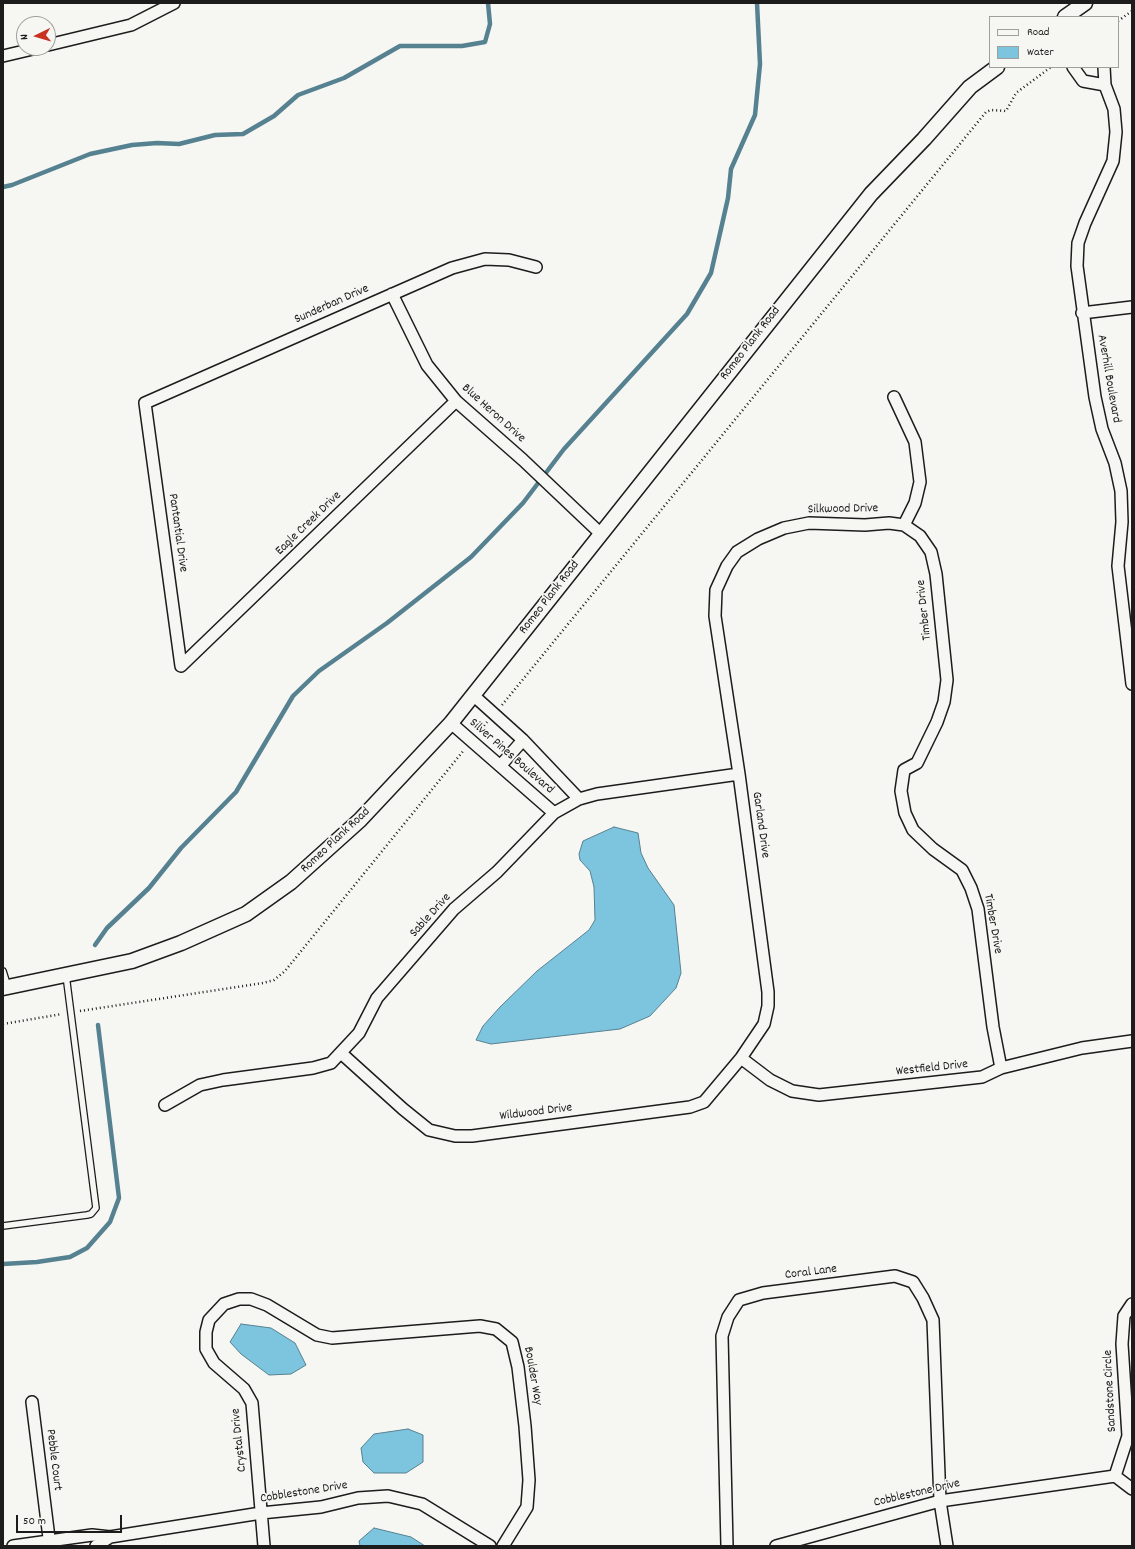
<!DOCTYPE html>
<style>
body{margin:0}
#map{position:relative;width:1135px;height:1549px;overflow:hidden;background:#f6f6f2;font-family:Dekko,sans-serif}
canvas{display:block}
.frame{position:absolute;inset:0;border:4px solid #1c1c1c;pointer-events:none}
.legend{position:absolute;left:989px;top:16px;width:130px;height:52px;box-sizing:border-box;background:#f6f6f2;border:1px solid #9f9f9c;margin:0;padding:5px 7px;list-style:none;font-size:12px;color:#1c1c1c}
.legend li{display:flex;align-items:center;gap:8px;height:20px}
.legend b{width:20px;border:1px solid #9f9f9c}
.north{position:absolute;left:16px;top:16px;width:40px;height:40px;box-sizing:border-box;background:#f6f6f2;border:1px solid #9f9f9c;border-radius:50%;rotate:265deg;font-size:11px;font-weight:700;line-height:16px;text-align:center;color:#1c1c1c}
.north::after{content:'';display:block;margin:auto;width:14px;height:18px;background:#c8321e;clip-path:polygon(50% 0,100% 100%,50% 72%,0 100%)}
.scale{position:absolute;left:16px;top:1515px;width:106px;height:18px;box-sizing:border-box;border:2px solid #1c1c1c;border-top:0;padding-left:5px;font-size:12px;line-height:14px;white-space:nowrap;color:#1c1c1c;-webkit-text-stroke:3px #f6f6f2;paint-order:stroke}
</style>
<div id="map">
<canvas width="1135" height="1549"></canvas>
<div class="frame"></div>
<ul class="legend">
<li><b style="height:5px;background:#f6f6f2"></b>Road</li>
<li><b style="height:11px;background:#7dc4de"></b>Water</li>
</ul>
<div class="north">N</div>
<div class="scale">50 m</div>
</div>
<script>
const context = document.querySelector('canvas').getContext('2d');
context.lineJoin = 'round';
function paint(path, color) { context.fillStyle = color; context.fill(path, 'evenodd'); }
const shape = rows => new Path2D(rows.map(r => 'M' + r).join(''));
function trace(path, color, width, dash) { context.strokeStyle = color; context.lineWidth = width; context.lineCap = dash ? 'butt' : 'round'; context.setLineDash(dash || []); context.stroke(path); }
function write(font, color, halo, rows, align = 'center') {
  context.font = font + ' Dekko,sans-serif'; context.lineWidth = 3.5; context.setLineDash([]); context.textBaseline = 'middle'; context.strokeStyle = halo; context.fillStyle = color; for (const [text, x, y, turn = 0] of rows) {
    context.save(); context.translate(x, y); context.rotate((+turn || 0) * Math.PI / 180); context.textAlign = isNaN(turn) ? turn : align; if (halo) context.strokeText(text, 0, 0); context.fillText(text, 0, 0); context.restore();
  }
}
const water = shape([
 [614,827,638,833,641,853,648,868,674,905,681,973,676,988,650,1016,620,1029,491,1044,476,1040,483,1026,500,1007,537,971,589,930,595,920,594,887,590,871,580,860,579,854,583,841,614,827],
 [241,1324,271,1328,295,1343,306,1365,291,1374,269,1375,241,1354,230,1342,241,1324],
 [408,1429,423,1435,423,1462,406,1473,374,1473,363,1462,361,1448,374,1434,408,1429],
 [374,1528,411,1537,425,1546,360,1546,359,1541,374,1528]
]);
paint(water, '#7dc4de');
trace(water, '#568190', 1);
trace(shape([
 [3,187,12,185,90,154,132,145,157,143,179,144,215,135,243,134,274,116,298,95,344,78,400,46,462,46,485,42,490,24,488,3],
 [95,945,107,928,149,888,181,848,236,792,293,696,319,671,387,623,471,557,523,503,564,449,687,314,711,273,728,198,731,169,755,115,760,64,757,3],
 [3,1264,37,1262,70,1257,87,1248,110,1222,119,1198,98,1025]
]), '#568190', 4.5);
const service = shape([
 [3,971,8,987],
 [3,1226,87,1215,91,1214,96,1208,66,975]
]);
const minor = shape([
 [48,45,131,25,174,3],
 [3,56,37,48],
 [1073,67,1083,81,1105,85],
 [1104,67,1105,85,1114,109,1116,132,1113,161,1085,223,1078,243,1077,266,1095,397,1102,429,1115,463,1121,491,1122,522,1118,566,1132,684],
 [392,294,427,365,456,401,523,460,601,534],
 [1082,313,1132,307],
 [894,397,915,442,920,482,915,503,904,525],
 [181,666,145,403,452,268,485,259,509,260,536,267],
 [181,666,456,401],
 [473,695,523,740,579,799],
 [451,723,554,813],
 [501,765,523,740],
 [341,1053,403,1109,429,1130,455,1136,472,1136,690,1107,704,1102,741,1058,764,1024,768,1006,768,992,739,774,715,616,716,590,727,566,737,552,758,539,784,528,809,523,865,525,889,523,904,525,920,536,931,552,936,574,947,680,944,702,937,722,917,763,904,770,901,791,905,813,913,830,933,849,962,870,971,888,978,909,993,1027,1001,1068],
 [741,1058,770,1080,792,1091,819,1095,982,1077,1001,1068,1082,1048,1132,1041],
 [165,1105,200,1085,223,1080,313,1068,331,1063,359,1033,377,998,454,909,497,872,554,813,579,799,597,794,739,774],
 [32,1402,50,1546],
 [1115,1476,1128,1436,1122,1344,1124,1316,1132,1304],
 [1115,1476,1132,1489],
 [13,1546,92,1535,110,1537,261,1513,321,1507,358,1498,388,1496,422,1504,490,1546],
 [96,1546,110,1537],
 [264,1546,252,1403,244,1389,214,1363,206,1349,206,1332,209,1320,224,1304,239,1299,251,1299,267,1305,317,1335,332,1338,480,1326,496,1329,512,1342,518,1367,525,1426,529,1480,527,1507,503,1546],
 [727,1546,722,1336,728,1317,739,1300,763,1293,895,1276,913,1282,923,1298,933,1320,940,1501,947,1546],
 [776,1546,940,1501,1115,1476]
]);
const tertiary = shape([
 [1065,17,1085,3],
 [3,988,132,961,181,943,246,914,291,882,360,820,451,723,871,194,924,139,970,87,997,67]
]);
trace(service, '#1c1c1c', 8);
trace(minor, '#1c1c1c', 14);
trace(tertiary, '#1c1c1c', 17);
trace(shape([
 [1118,21,1132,11],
 [502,705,986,112,991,110,1006,111,1016,93,1051,67],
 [479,732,487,722],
 [80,1011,263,983,274,980,285,971,464,750],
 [3,1024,62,1014]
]), '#1c1c1c', 2.5, [1, 3]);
trace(service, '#f6f6f2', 5.5);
trace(minor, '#f6f6f2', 11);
trace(tertiary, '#f6f6f2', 14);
write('13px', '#1c1c1c', '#f6f6f2', [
 ["Sunderban Drive",332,305,-24],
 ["Romeo Plank Road",751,344,-52],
 ["Averhill Boulevard",1108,379,80],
 ["Blue Heron Drive",493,414,42],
 ["Silkwood Drive",843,510,-1],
 ["Eagle Creek Drive",309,524,-44],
 ["Pantantial Drive",177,533,82],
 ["Romeo Plank Road",550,598,-52],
 ["Timber Drive",925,610,-96],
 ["Silver Pines Boulevard",511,757,41],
 ["Garland Drive",760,825,82],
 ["Romeo Plank Road",336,841,-43],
 ["Sable Drive",431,916,-48],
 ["Timber Drive",992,924,80],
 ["Westfield Drive",932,1069,-6],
 ["Wildwood Drive",536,1113,-7],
 ["Coral Lane",811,1273,-7],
 ["Boulder Way",532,1376,80],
 ["Sandstone Circle",1111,1391,-93],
 ["Crystal Drive",240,1440,-96],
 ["Pebble Court",53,1460,83],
 ["Cobblestone Drive",304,1493,-9],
 ["Cobblestone Drive",917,1494,-13]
]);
</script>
